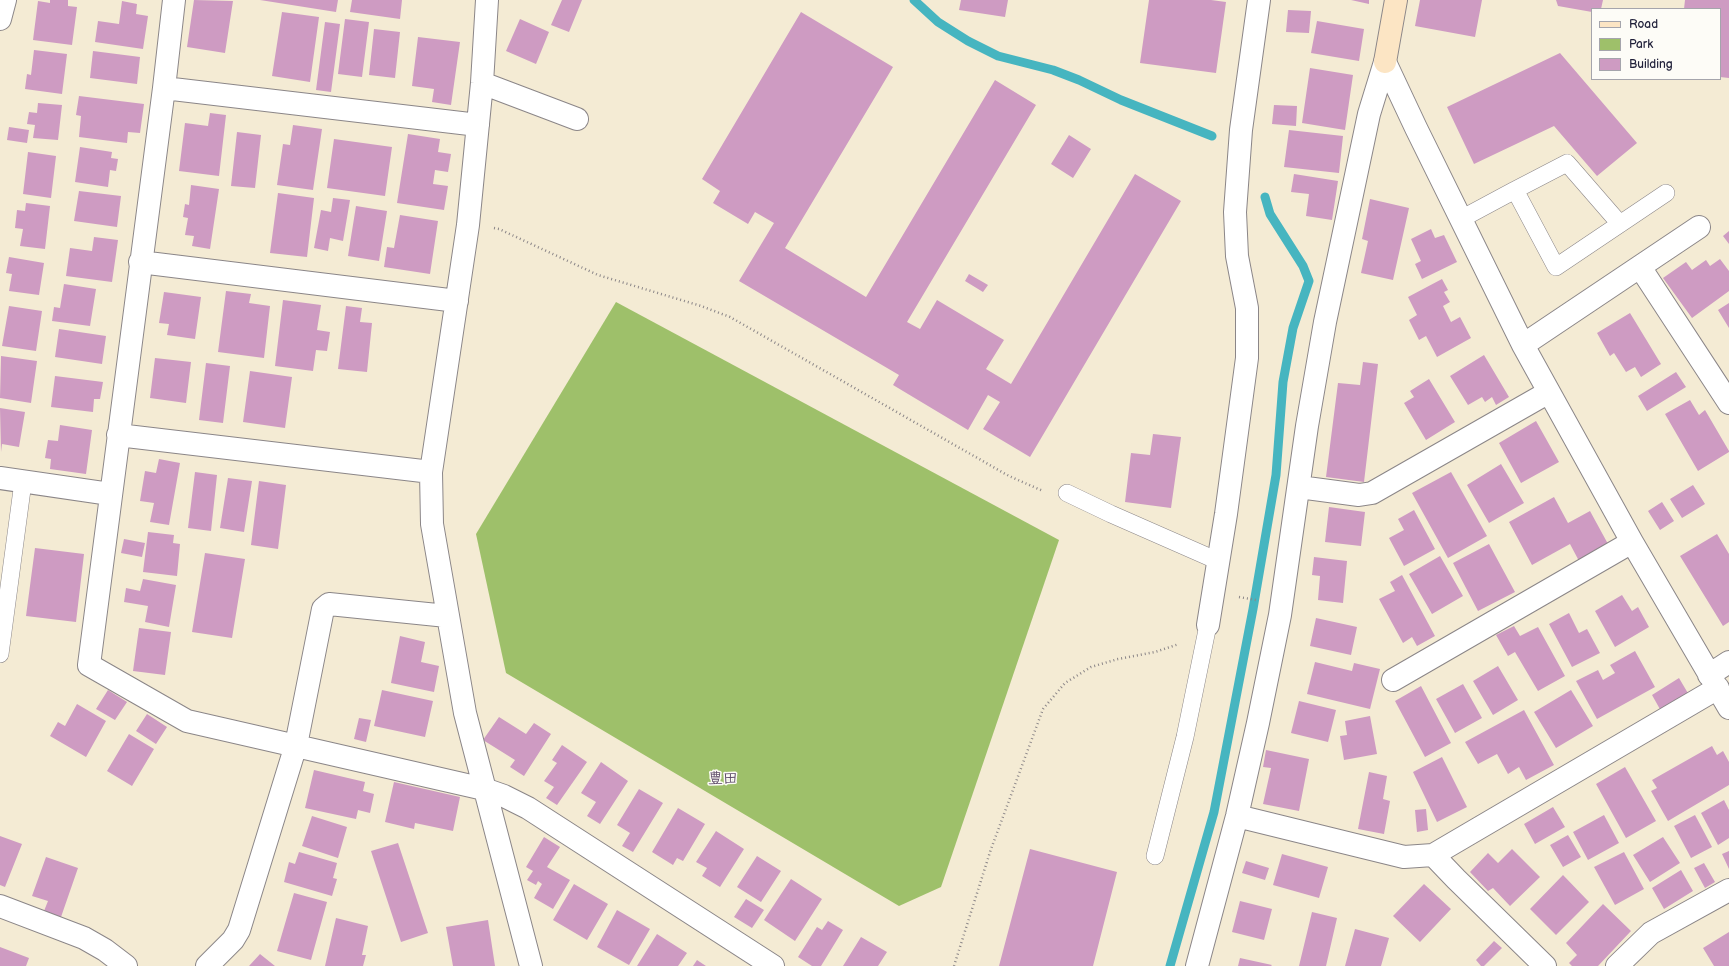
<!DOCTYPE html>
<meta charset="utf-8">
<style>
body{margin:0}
#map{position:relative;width:1729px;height:966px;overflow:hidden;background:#f4ebd4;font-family:"Balsamiq Sans",sans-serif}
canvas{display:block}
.legend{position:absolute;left:1591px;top:8px;width:130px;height:72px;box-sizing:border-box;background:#fdfcf7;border:1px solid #a5a5ac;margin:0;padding:5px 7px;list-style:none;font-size:12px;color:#22223b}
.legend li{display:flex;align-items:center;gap:8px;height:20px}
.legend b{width:20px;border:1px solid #a5a5ac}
</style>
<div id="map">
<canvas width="1729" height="966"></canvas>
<ul class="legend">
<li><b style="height:5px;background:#fce5c4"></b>Road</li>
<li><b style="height:11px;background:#9ec06a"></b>Park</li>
<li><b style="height:11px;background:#ce9bc2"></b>Building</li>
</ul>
</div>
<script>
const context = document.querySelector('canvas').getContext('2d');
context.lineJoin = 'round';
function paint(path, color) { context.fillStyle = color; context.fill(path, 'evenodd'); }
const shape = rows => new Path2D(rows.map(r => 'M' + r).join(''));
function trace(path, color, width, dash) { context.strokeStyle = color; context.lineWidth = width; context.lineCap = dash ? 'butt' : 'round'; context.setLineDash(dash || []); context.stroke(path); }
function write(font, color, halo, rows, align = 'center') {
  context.font = font + ' "Balsamiq Sans","Klee One",sans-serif'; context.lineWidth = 3; context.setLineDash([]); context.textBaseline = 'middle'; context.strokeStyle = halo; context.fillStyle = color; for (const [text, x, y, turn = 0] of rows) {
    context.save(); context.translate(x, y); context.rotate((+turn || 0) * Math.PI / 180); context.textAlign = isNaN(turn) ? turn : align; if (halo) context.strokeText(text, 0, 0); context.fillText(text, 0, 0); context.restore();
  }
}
paint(shape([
 [616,302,1059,540,941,887,899,906,506,673,476,534]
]), '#9ec06a');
trace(shape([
 [914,0,938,22,968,41,998,56,1053,70,1079,80,1121,100,1212,136],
 [1170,966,1214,812,1253,609,1276,475,1283,382,1293,328,1309,281,1303,266,1270,214,1265,197]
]), '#46b5c0', 9);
paint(shape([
 [50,0,68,0,68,6,77,7,72,45,33,40,38,1,50,3],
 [194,0,233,1,225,53,187,47],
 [260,0,338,0,336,12],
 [352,0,402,0,400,19,350,12],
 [562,0,582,0,569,32,551,25],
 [961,0,1008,0,1005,17,959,10],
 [1149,0,1211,0,1226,2,1216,73,1140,63],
 [1351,0,1369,0,1369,4],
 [1420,0,1482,0,1475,37,1415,26],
 [1556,0,1603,0,1601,9,1592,9,1592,12,1558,6],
 [1685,0,1729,0,1729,78,1720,77,1720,9,1684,9],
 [122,1,137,4,136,14,148,16,143,49,95,42,98,21,119,24],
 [1288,10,1311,11,1309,33,1286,32],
 [282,12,319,17,310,82,272,76],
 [801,12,893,67,785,248,866,297,995,80,1036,105,907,322,920,329,937,300,1004,340,986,369,1011,384,1135,174,1181,201,1030,457,983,429,1000,402,988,395,968,430,893,385,899,375,739,281,774,223,755,212,748,224,713,203,720,191,702,179],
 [345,19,369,22,362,77,338,74],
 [520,19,549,32,536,64,506,51],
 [1317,21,1364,29,1359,61,1311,53],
 [325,22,340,24,331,92,316,90],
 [374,29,400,32,395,78,369,75],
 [418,37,460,42,451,105,432,102,434,89,412,86],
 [34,50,67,54,62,94,25,89,27,74,31,75],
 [93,51,140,57,137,84,90,78],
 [1560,53,1637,143,1597,176,1554,126,1474,164,1447,107],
 [1310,68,1353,75,1345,130,1302,123],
 [79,96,144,104,140,133,128,132,127,143,79,137,81,116,76,115],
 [38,103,62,105,58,140,33,138,35,125,27,124,29,112,37,113],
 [1274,105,1297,106,1296,126,1272,124],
 [210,113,226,115,219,176,179,171,185,123,208,126],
 [293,125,322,129,313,190,277,185,283,144,290,145],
 [9,127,29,130,27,143,7,140],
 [1289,130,1343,136,1339,173,1284,167],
 [237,132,261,135,255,188,231,186],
 [408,134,440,139,438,152,451,154,448,172,435,170,433,184,448,186,444,210,397,203],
 [1069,135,1091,149,1073,178,1051,164],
 [334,139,392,147,385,196,327,188],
 [80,147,112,152,111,158,118,159,116,171,110,170,108,187,75,182],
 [28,152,56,156,51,198,23,194],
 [1294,174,1338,181,1332,220,1306,216,1309,194,1291,192],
 [191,185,219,189,210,249,192,246,194,236,185,235,188,218,183,217,185,204,189,205],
 [79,191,121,196,117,227,74,221],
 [278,193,314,198,307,257,270,253],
 [333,198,350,200,343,241,330,238,328,251,314,248,321,210,331,212],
 [1370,199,1409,208,1393,280,1361,273,1368,241,1362,239],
 [26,203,50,206,45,249,20,246,23,229,15,228,17,210,25,211],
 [356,206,387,211,379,261,348,256],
 [400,215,438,221,430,274,384,267,387,247,394,248],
 [1431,229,1435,238,1444,235,1457,262,1422,279,1415,264,1421,261,1411,239],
 [1729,231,1729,244,1723,236],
 [94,237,118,240,112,282,66,276,70,248,92,251],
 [9,257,44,263,39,295,9,291,12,274,6,273],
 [1720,259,1729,271,1729,291,1692,318,1663,278,1686,262,1692,270,1706,260,1710,266],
 [969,274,988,285,983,292,965,281],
 [1442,279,1448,290,1444,292,1450,302,1443,306,1451,322,1460,317,1471,338,1437,357,1426,336,1419,340,1409,320,1417,315,1408,297],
 [64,284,96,289,90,326,52,321,54,307,60,308],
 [226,291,251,294,249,303,270,306,264,358,218,352],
 [164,292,201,297,195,339,167,335,169,324,159,323],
 [283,300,321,305,317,330,330,332,327,351,316,350,313,371,275,366],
 [1729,303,1729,328,1718,310],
 [9,306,42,311,36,351,2,346],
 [346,306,362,308,360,322,372,323,367,372,338,369],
 [1630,313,1661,364,1641,377,1635,367,1626,372,1614,353,1610,356,1597,333],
 [59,329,106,336,102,364,55,357],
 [1484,355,1509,397,1496,405,1492,397,1485,402,1482,397,1468,405,1450,376],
 [1,356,37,361,31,403,0,398],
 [155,358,191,362,186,403,150,398],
 [1363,362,1378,364,1364,482,1326,477,1338,383,1360,385],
 [206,363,230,366,223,423,199,420],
 [250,371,292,377,285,428,243,422],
 [1676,372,1686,387,1647,411,1638,396],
 [55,376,103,382,100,399,94,399,93,412,51,407],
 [1429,379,1455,422,1426,440,1404,403,1414,397,1410,391],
 [1690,400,1699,415,1705,410,1729,451,1729,452,1698,471,1665,414],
 [0,408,25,412,19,447,2,444,1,452],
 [1536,421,1559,462,1521,483,1499,443],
 [60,425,92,430,86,474,50,469,51,459,45,458,48,440,58,441],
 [1153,434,1181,437,1171,508,1125,502,1131,453,1150,455],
 [159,459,180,463,169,525,150,522,154,503,140,501,145,471,156,473],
 [1501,464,1524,503,1489,523,1467,485],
 [195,472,217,475,211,531,188,528],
 [1451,472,1487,536,1448,558,1412,493],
 [228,478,252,481,244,532,220,528],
 [259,481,286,485,278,549,251,545],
 [1693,485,1705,504,1682,518,1670,499],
 [1554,497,1568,523,1590,511,1608,544,1579,561,1570,544,1532,565,1509,522],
 [1662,502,1674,521,1660,530,1648,511],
 [1329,507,1365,512,1361,546,1325,542],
 [1414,510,1435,549,1404,566,1389,538,1404,530,1398,519],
 [148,532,174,535,173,543,180,544,177,576,143,572],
 [1717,534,1729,554,1729,622,1723,626,1680,556],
 [124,539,145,543,142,557,121,553],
 [1489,544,1515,592,1478,611,1453,563],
 [35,548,84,554,76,622,26,616],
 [205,553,245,559,232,638,192,632],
 [1440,556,1463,596,1432,614,1409,574],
 [1314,557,1347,561,1343,603,1318,600,1320,576,1312,575],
 [1402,575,1435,636,1417,646,1412,637,1403,643,1379,599,1395,591,1390,582],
 [143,579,176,585,169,627,145,622,148,606,124,602,126,588,140,591],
 [1622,595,1632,611,1638,607,1649,627,1615,647,1595,611],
 [1569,613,1579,633,1587,629,1600,653,1572,667,1549,624],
 [1316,618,1357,627,1351,655,1310,646],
 [1514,626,1520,636,1538,627,1565,676,1538,691,1515,652,1508,656,1496,635],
 [139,628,171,632,165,675,133,671],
 [400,636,425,642,421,662,439,666,434,692,391,683],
 [1635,651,1655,687,1597,719,1576,681,1598,670,1603,680,1615,673,1610,665],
 [1315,662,1352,671,1354,663,1380,669,1370,709,1307,694],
 [1498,666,1518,700,1493,715,1473,681],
 [1679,678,1689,695,1661,711,1652,695],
 [1463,684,1482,718,1455,733,1436,699],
 [1421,686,1451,743,1425,757,1395,701],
 [108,690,127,702,115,720,96,709],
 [382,690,433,701,425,737,374,726],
 [1571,690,1593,726,1556,748,1534,712],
 [1299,701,1336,710,1328,742,1291,733],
 [77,704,106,721,86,757,50,736,58,722,65,726],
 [1524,710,1554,765,1526,780,1519,767,1508,774,1497,754,1478,764,1465,742],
 [147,714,167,727,156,744,136,731],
 [1370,716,1377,754,1344,760,1340,736,1347,735,1345,721],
 [499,717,526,734,534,723,551,734,524,776,510,767,515,760,483,740],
 [359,718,371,720,366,742,354,739],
 [129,734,154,749,132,786,107,771],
 [562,745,587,762,557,805,546,798,554,787,544,781,557,763,552,760],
 [1712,746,1717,755,1723,751,1729,762,1729,785,1668,821,1651,791,1657,788,1652,780],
 [1266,750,1309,759,1299,811,1263,804,1271,768,1263,767],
 [1442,757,1467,807,1437,822,1413,772],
 [601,762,628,781,600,824,587,816,596,802,581,793],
 [1625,767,1656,821,1626,838,1596,784],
 [314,770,365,782,363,791,374,794,370,813,358,810,356,819,305,808],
 [1369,772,1387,776,1383,799,1390,801,1384,834,1358,829],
 [394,782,460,797,453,831,415,823,414,829,385,822],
 [639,789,663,803,633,852,622,846,630,833,617,825],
 [1724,800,1729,810,1729,838,1718,845,1701,813],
 [1553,807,1565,827,1535,844,1524,824],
 [678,808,705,824,683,861,677,858,673,865,652,852],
 [1426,809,1428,830,1417,832,1415,810],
 [1604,815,1619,843,1588,860,1573,832],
 [1695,815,1712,847,1691,858,1674,826],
 [312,816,347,827,338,858,302,846],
 [716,831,744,849,720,887,702,876,707,868,696,862],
 [1568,835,1581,857,1563,867,1550,845],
 [0,836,22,844,5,887,0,885],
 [544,837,560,847,547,867,570,880,553,909,534,898,542,884,538,881,536,885,527,880,533,871,526,867],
 [1663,837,1680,863,1650,882,1633,855],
 [398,843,428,933,401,942,371,851],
 [1030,849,1117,872,1093,966,999,966],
 [1512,849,1540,877,1510,906,1493,888,1488,891,1470,872,1488,853,1498,863],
 [1729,851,1729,869,1722,854],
 [299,852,337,863,333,878,337,879,332,896,284,882,289,862,295,864],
 [1624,852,1644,889,1615,905,1594,867],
 [1282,854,1328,867,1319,898,1273,885],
 [757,856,781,871,761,902,737,887],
 [46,857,78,868,61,917,44,911,48,901,32,896],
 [1246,861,1269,868,1265,880,1242,873],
 [1704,863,1715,882,1705,888,1694,868],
 [1681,870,1693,891,1664,909,1652,888],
 [1563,875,1589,902,1556,935,1530,909],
 [791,879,822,899,795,941,764,920],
 [574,884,608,904,587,940,553,920],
 [1424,884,1451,909,1420,942,1393,916],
 [294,893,327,902,311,960,277,951],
 [746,899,764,910,752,928,734,917],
 [1240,901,1272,909,1264,940,1232,932],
 [1603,904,1631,931,1598,966,1572,966,1569,963,1577,955,1566,943],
 [617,910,650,929,629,965,597,947],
 [1312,912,1337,918,1326,966,1299,966],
 [336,918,368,926,362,955,366,955,363,966,325,966],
 [488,920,495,966,453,966,446,927],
 [828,921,843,930,821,966,812,966,798,957,817,927,822,930],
 [1355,929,1389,938,1381,966,1345,966],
 [1729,932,1729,966,1714,966,1703,948],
 [657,934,687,953,678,966,637,966],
 [861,937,887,952,878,966,843,966],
 [1494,941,1502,948,1484,966,1481,966,1476,960],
 [0,947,29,958,26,966,0,966],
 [260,954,275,966,249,966],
 [1240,958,1272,965,1271,966,1238,966],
 [697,960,706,966,693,966]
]), '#ce9bc2');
const lane = shape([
 [1515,190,1567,163,1620,224],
 [1461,219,1515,190,1556,267,1666,193],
 [1067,493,1111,514,1218,561],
 [0,654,23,482],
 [1155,856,1185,737,1208,625]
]);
const street = shape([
 [174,0,164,88,89,665,187,721,484,789,504,796,528,808,773,966],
 [487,0,482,83,468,225,431,472,432,524,465,713,531,966],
 [0,19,5,0],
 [1385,62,1416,128,1523,345,1632,542,1729,708],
 [482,83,577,119],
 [164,88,478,125],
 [140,262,457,301],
 [1640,267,1729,403],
 [1523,345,1699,227],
 [118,435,431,472],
 [0,478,110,494],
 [1299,487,1359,495,1372,493,1549,392],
 [1208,625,1226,514,1247,358,1247,308,1237,256,1235,212,1241,130,1259,0],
 [1709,675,1729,662],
 [1393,680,1632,542],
 [1237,816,1404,857,1433,855,1718,688],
 [1433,855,1456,879,1545,966],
 [0,906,84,938,105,950,126,966],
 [207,966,233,940,239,930,296,745,323,609,329,604,447,616],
 [1197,966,1237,816,1258,723,1280,615,1307,426,1325,322,1369,114,1385,62],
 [1617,966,1651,933,1729,890]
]);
const secondary = shape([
 [1385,62,1396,0]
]);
trace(lane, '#8b8688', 18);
trace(street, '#8b8688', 24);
trace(secondary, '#8b8688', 24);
trace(shape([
 [494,228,499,229,598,275,701,306,730,317,1009,476,1043,491],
 [1239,597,1256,600],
 [954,966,991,849,1043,709,1065,683,1091,667,1118,659,1155,652,1179,644]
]), '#8b8688', 2.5, [1, 3]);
trace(lane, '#fff', 17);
trace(street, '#fff', 22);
trace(secondary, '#fce5c4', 22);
write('bold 15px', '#5e4c6a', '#fdfcf7', [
 ["豊田",723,779]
]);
</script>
